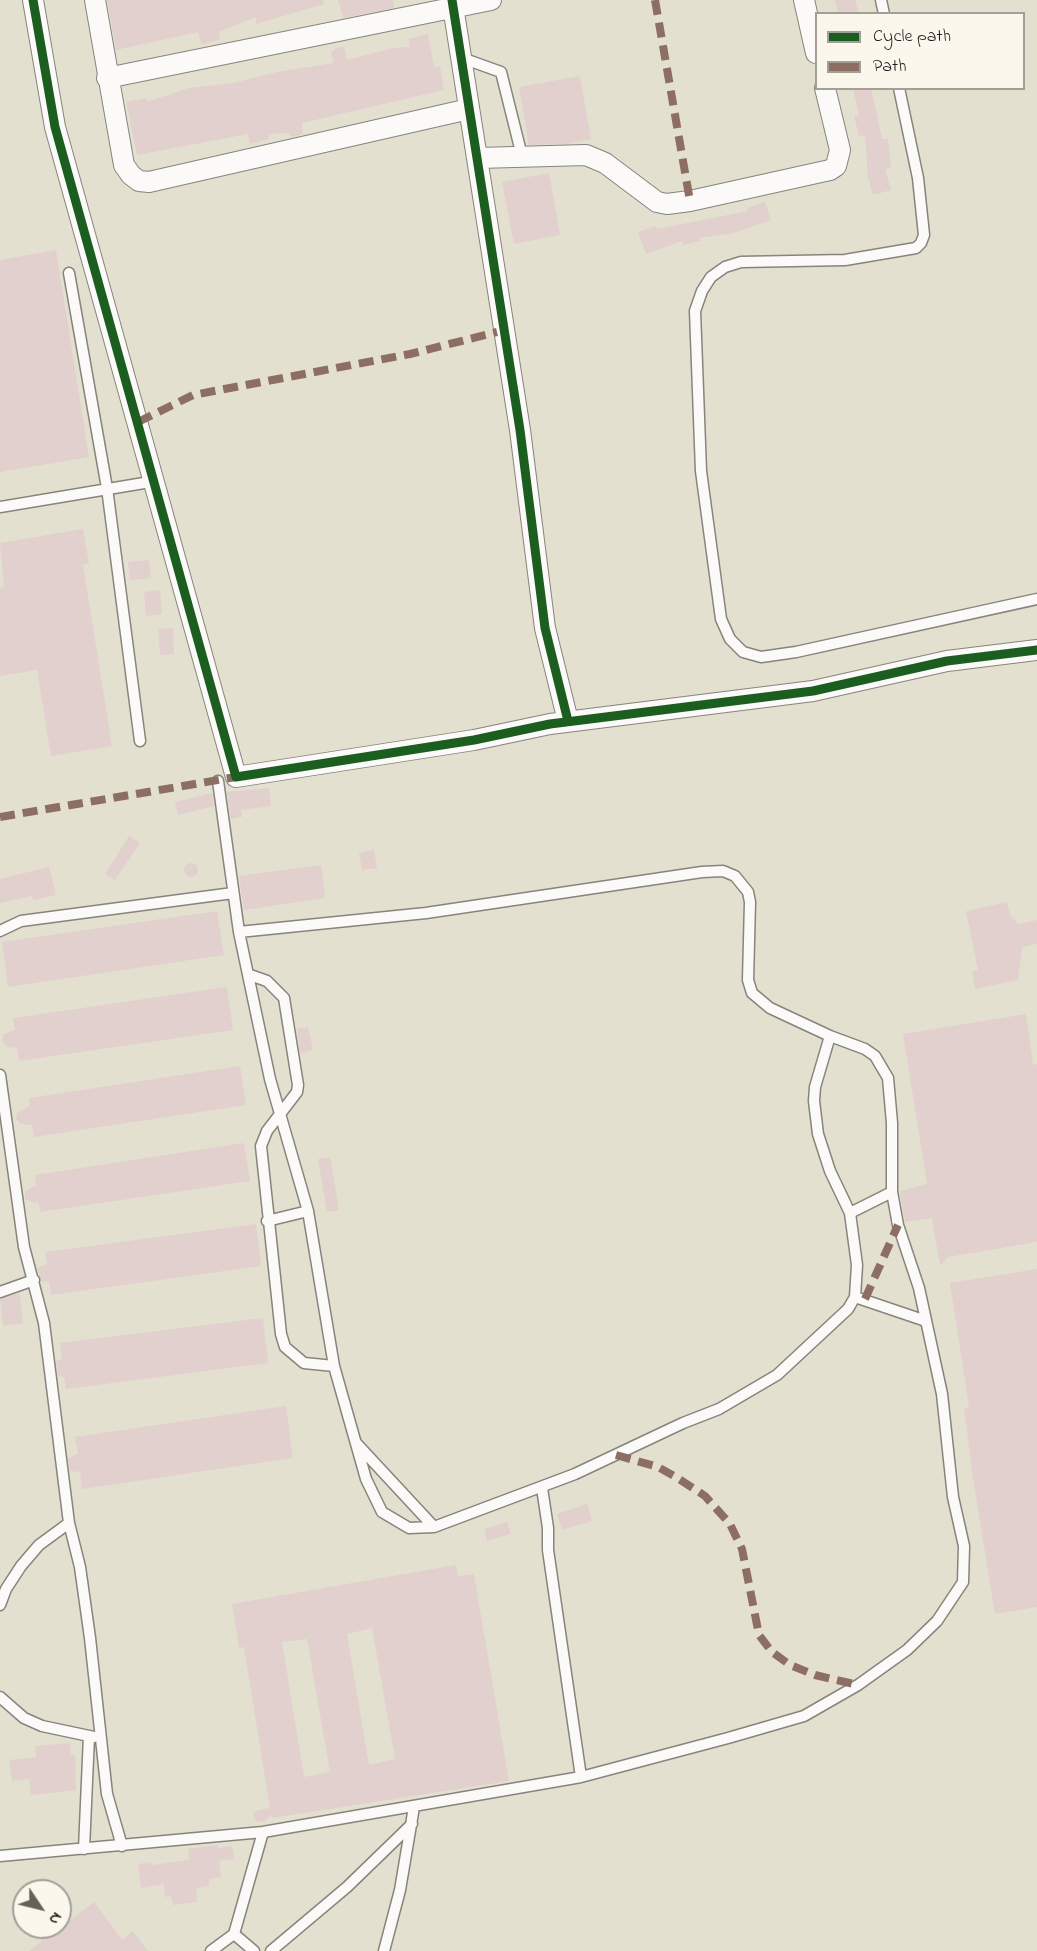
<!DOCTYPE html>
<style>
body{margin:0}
#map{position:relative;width:1037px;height:1951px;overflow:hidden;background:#e4e0cf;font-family:"Indie Flower",sans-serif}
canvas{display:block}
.legend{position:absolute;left:815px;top:12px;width:210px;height:78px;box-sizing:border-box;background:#fbf7ec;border:2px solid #a29f99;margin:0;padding:8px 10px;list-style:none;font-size:18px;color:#1c1c1c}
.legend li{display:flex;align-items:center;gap:12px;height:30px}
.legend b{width:30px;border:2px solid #a29f99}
.north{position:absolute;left:12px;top:1879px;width:60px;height:60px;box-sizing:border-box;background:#fbf7ec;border:2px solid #a29f99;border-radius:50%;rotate:125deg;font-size:16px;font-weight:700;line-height:24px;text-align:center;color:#1c1c1c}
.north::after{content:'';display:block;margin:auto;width:21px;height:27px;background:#62615b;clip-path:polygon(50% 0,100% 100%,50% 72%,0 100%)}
</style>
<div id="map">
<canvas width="1037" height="1951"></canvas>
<ul class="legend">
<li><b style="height:8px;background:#1b5e20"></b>Cycle path</li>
<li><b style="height:8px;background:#8d6e63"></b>Path</li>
</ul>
<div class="north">N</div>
</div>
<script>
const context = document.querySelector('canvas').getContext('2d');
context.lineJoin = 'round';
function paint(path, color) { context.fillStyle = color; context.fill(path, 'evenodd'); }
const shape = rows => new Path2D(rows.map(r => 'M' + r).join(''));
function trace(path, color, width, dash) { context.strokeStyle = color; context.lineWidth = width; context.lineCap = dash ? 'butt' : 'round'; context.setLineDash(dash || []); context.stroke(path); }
paint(shape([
 [107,0,323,0,324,4,256,24,256,17,219,32,220,39,202,45,198,32,116,50],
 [338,0,393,0,394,8,343,18],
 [835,0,855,0,859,14,838,14],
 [428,34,434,67,440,66,444,90,302,123,303,134,292,137,288,133,269,134,269,139,250,144,248,134,137,155,126,102,147,98,147,102,189,88,233,83,277,72,334,63,331,53,336,48,344,46,347,60,393,48,410,47,408,39],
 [580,76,591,139,565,144,529,145,519,87],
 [853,88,871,88,882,139,888,139,891,168,885,169,891,190,873,195,868,177,865,135,859,136,854,116,859,115],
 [549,173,560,235,514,244,502,182],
 [765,202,771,220,734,233,699,238,700,241,683,245,682,241,646,254,638,232,656,226,657,229,748,211,747,208],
 [56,250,89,457,0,472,0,260],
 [83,529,89,564,83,565,112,746,51,756,37,670,0,676,0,588,4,587,0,543],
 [149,560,151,578,130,580,128,562],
 [160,590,162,614,146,616,144,592],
 [173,628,174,654,160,655,158,629],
 [269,788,271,806,241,810,242,817,231,819,227,792],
 [212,793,214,806,178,815,175,802],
 [129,836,140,843,115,880,105,874],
 [374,850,377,868,362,870,359,853],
 '184 870a7 7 0 1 1 14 0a7 7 0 1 1-14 0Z',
 [321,865,325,898,244,910,239,876],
 [49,867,56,895,33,900,32,896,0,903,0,879],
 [1007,902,1010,915,1019,924,1037,920,1037,944,1022,947,1018,980,975,989,972,972,978,970,966,911],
 [217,911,224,955,8,987,2,942],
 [227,987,233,1030,19,1061,17,1048,7,1047,2,1042,4,1034,15,1030,13,1018],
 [1026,1014,1033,1065,1037,1064,1037,1242,948,1257,940,1266,932,1218,905,1222,900,1191,927,1184,903,1034],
 [308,1027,313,1050,300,1053,297,1029],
 [240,1066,246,1105,34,1137,32,1125,21,1124,16,1119,17,1113,30,1106,29,1098],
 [244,1143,250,1181,40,1212,39,1203,25,1200,25,1191,36,1185,35,1175],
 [330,1157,339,1210,327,1212,318,1159],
 [256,1224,261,1266,51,1295,49,1282,41,1281,37,1268,47,1264,45,1252],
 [1037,1269,1037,1607,995,1614,973,1478,964,1408,969,1407,950,1283],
 [20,1293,23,1323,3,1326,0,1299],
 [263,1318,268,1363,66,1389,64,1377,58,1376,56,1361,62,1359,60,1343],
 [286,1406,293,1458,82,1489,80,1472,70,1471,68,1458,78,1454,75,1437],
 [587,1504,592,1521,562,1530,557,1514],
 [507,1522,511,1534,487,1541,484,1529],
 [456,1565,458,1576,474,1574,509,1781,272,1818,271,1815,264,1822,256,1821,253,1816,255,1811,270,1808,244,1647,239,1648,232,1604],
 [372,1628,395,1759,369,1765,347,1634],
 [307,1639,330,1772,304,1777,282,1642],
 [70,1743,71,1755,75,1755,76,1790,31,1795,29,1779,12,1781,9,1760,36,1757,35,1746],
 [217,1845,218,1848,232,1846,234,1859,219,1861,221,1877,209,1879,209,1886,196,1888,197,1902,173,1905,171,1896,165,1897,164,1884,141,1888,138,1864,151,1862,152,1865,189,1860,188,1849],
 [94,1902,122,1940,133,1931,148,1951,29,1951]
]), '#e1d0ce');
const service = shape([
 [881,0,884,14],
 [462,58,501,72,522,156],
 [899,88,918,178,924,235,921,243,916,248,845,260,741,262,725,267,711,277,702,291,695,311,701,471,721,619,730,639,743,652,761,657,796,652,1037,599],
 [69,273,107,488,140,741],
 [0,507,156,481],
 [218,781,239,932,426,913,702,872,723,871,735,876,748,892,750,902,748,980,752,993,770,1008,830,1036],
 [0,931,21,921,233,893],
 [250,975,267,981,284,998,298,1085,297,1092,267,1131,261,1146,281,1334,285,1347,304,1363,334,1366],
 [0,1075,24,1247,44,1323,69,1523,80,1567,90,1638,107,1794,122,1846],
 [850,1213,892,1192],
 [267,1221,308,1211],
 [0,1292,34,1280],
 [855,1297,926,1321],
 [356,1443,434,1527],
 [542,1488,548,1528,548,1550,581,1777],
 [0,1605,6,1589,21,1566,39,1545,69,1523],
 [0,1697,24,1718,42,1726,94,1737],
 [84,1849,89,1736],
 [0,1856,263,1832,581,1777,728,1738,804,1716,858,1685,907,1650,937,1621,963,1582,964,1546,953,1497,942,1394,919,1288,898,1225,892,1192,892,1123,888,1078,875,1056,865,1049,830,1036,815,1087,814,1101,818,1134,830,1171,850,1213,857,1265,855,1297,848,1309,777,1375,719,1409,683,1423,575,1474,434,1527,409,1528,382,1512,366,1479,334,1366,308,1211,270,1079,239,932],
 [211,1951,234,1934],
 [254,1951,234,1934,263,1832],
 [271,1951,347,1887,412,1824],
 [384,1951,400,1890,414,1807]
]);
const minor = shape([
 [33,0,55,127,236,777,474,740,550,724,813,691,947,661,1037,650],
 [95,0,124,165,131,175,139,181,149,182,469,109],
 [452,0,520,430,545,628,568,721],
 [804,0,816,53],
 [107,78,491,0],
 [478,158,586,155,605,163,657,202,667,204,690,201,830,170,836,166,840,150,825,88]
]);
trace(service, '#86847c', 13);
trace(minor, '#86847c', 22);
trace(service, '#fbfaf8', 10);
trace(minor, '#fbfaf8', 20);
trace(shape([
 [655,0,690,201],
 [138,422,193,395,410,354,497,332],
 [0,817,236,777],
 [865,1299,898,1225],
 [616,1455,658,1467,676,1477,705,1496,730,1524,742,1549,759,1635,772,1652,790,1665,815,1675,858,1685]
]), '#8d6e63', 8, [15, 8]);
trace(shape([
 [33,0,55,127,236,777,474,740,550,724,813,691,947,661,1037,650],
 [452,0,520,430,545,628,568,721]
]), '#1b5e20', 9);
</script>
